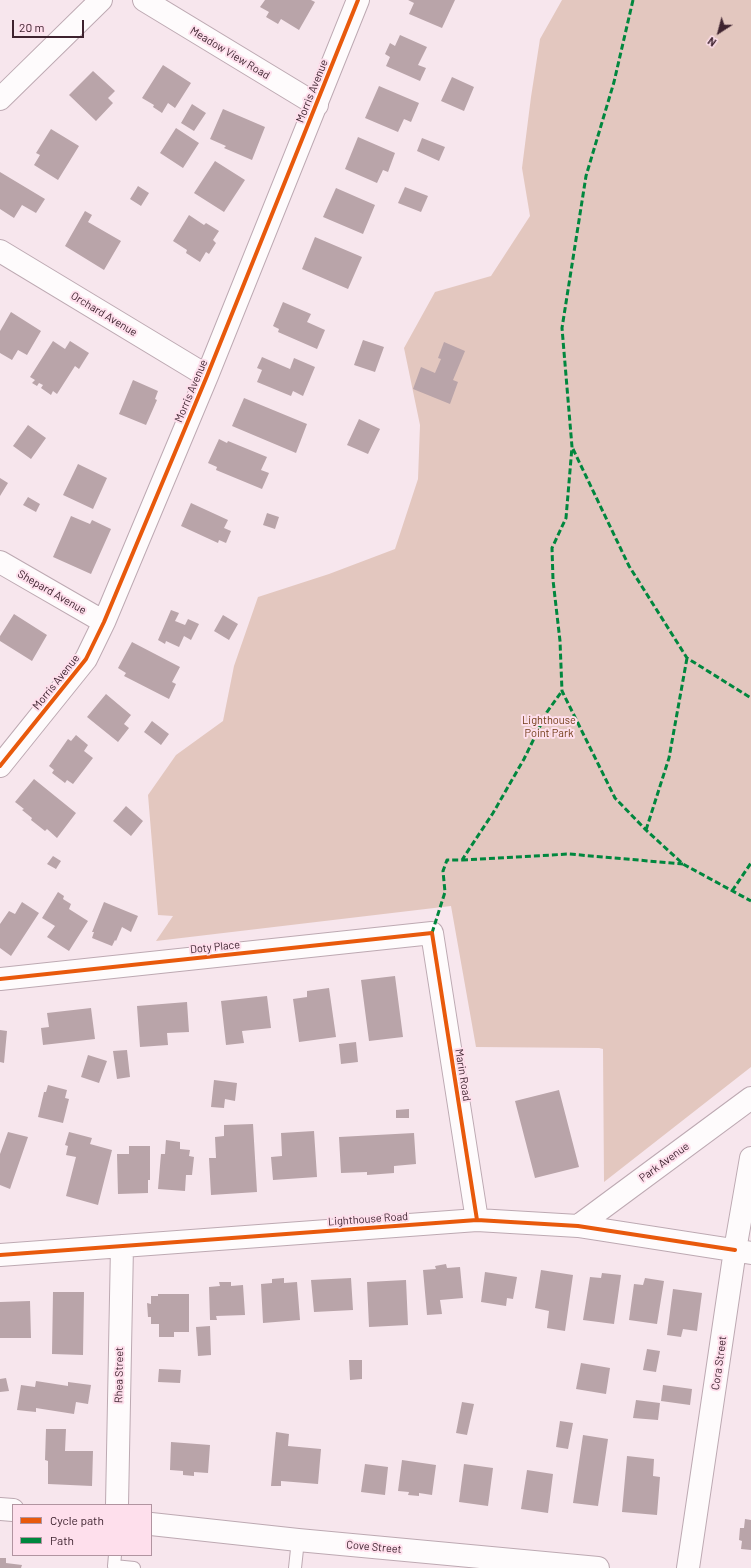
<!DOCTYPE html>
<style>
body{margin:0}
#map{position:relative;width:751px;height:1568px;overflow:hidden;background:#f7e6ed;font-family:Barlow,sans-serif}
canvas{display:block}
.legend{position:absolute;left:12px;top:1504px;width:140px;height:52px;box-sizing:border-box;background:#fedfec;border:1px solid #b194a0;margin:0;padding:5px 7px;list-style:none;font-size:12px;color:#3e232f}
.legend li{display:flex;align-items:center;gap:8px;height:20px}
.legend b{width:20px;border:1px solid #b194a0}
.north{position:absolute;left:699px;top:12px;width:40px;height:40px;-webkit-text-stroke:3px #fedfec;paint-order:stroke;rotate:216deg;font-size:11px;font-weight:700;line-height:16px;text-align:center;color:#3e232f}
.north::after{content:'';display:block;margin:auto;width:14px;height:18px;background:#3e232f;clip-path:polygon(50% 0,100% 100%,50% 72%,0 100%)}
.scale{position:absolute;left:12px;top:20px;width:72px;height:18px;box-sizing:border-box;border:2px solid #3e232f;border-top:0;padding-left:5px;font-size:12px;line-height:14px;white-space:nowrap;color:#3e232f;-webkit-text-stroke:3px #fedfec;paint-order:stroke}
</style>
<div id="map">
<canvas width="751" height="1568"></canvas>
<ul class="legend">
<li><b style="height:5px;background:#e8590c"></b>Cycle path</li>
<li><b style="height:5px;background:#00873e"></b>Path</li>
</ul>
<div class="north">N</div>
<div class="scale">20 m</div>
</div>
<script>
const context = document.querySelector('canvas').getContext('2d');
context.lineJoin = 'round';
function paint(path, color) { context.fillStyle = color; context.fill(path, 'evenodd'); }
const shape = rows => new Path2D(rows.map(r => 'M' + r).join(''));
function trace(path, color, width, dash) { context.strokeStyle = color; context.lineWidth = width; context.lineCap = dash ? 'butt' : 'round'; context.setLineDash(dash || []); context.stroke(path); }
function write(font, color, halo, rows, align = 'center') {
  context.font = font + ' Barlow,sans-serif'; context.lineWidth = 4; context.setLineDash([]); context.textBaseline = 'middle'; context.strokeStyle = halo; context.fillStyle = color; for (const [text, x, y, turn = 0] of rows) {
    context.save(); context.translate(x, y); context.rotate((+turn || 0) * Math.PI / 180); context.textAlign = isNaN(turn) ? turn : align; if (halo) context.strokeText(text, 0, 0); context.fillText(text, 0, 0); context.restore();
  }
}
paint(shape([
 [562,0,751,0,751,1067,604,1182,603,1049,599,1048,476,1047,451,906,156,941,173,916,158,915,148,795,176,755,223,721,234,666,258,597,329,574,395,549,418,479,420,425,404,348,435,292,491,276,530,216,522,168,531,97,540,39]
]), '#e3c7bf');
paint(shape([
 [265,0,311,0,315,2,299,30,281,19,278,24,266,17,269,12,260,7],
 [408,0,455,0,442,28,409,14,414,3],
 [400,35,427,47,418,65,426,68,420,81,386,66,390,57,385,54,390,43,395,46],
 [163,65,191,83,175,108,168,103,162,113,153,107,154,105,142,98],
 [93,71,115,91,108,98,113,103,96,121,69,95],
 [452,77,474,87,464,111,441,101],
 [379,86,419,103,411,122,404,119,398,132,365,118],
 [192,104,206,113,194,131,181,123],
 [223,109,265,127,252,160,224,148,226,146,210,139],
 [176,128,199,143,183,168,160,153],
 [51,129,79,146,58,180,34,165,40,155,36,153],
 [358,137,395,153,388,172,383,170,377,183,345,169],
 [422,138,445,147,439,161,417,151],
 [215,161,245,180,224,212,194,193],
 [0,172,45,199,36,213,22,205,14,218,0,209],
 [138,186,149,193,141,206,130,199],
 [405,187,428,196,421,212,398,203],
 [336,188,375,205,363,234,323,217],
 [85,211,92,215,88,222,121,241,104,270,65,246],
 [189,215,204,225,206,223,219,231,213,240,216,243,209,254,206,252,200,262,186,253,187,250,173,241],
 [315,237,362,257,348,289,302,269],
 [283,302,311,314,307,322,325,330,317,349,278,332,279,329,273,326],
 [11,312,41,331,27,355,18,350,12,360,0,353,0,331],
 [363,340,384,347,375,372,354,365],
 [53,341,65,349,70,341,89,353,79,369,75,366,57,394,53,391,51,395,41,388,43,385,39,383,37,386,32,383,35,380,30,377],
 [444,342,465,351,453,380,458,382,450,404,413,389,421,367,435,373,441,359,438,358],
 [262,357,290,369,294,358,315,367,303,396,293,391,291,396,257,382,262,370,257,368],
 [133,380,158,391,155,399,157,400,146,425,119,414],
 [244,398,307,424,296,453,232,426],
 [359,419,380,429,368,454,347,445],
 [28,425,46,438,31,459,13,446],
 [219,439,227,443,228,441,267,457,261,470,269,473,262,489,216,470,217,467,208,463],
 [78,464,107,478,93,509,63,495],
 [0,478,8,483,0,496],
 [28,497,40,504,36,512,23,505],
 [191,503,228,520,224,528,231,531,226,543,219,540,218,543,181,526],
 [267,513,279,517,275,529,263,525],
 [71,516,90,524,92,520,111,529,91,574,53,557],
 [171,610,179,613,175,621,185,625,188,619,199,624,191,640,184,636,179,647,166,641,165,644,158,640],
 [14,614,47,635,32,661,0,641,0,636],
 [223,615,238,624,229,640,214,631],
 [132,642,180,667,172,682,176,684,169,699,124,676,126,673,118,668],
 [106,694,131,715,124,724,129,728,118,742,87,717],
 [152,721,169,734,161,745,144,732],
 [76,735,88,745,84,751,93,758,73,784,67,780,65,783,52,773,54,770,49,766,68,739,71,741],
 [34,779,76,813,57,838,47,829,45,831,31,820,32,818,22,810,24,809,15,802],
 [126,806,143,821,131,836,113,821],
 [53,856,61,861,56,869,47,864],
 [58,892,64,896,63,899,71,904,69,909,88,921,69,951,47,937,55,926,42,918],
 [22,902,39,913,11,956,0,948,0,924,9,911,15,914],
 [104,902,138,916,131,932,122,927,116,941,115,940,112,946,92,938,94,932,92,932],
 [395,976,403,1037,369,1041,361,980],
 [329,988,336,1037,299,1042,293,999,307,997,307,991],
 [267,996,271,1028,242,1031,244,1043,226,1045,221,1001],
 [187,1002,189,1032,167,1033,168,1045,140,1047,137,1006],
 [91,1008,95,1039,43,1045,41,1028,49,1027,47,1013],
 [0,1030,7,1031,4,1063,0,1062],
 [356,1042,358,1062,341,1064,339,1044],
 [127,1050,130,1077,117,1079,113,1051],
 [88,1055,107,1061,99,1083,81,1077],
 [214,1080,237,1083,235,1101,225,1099,224,1108,211,1107],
 [48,1085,67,1090,65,1098,69,1099,63,1123,38,1117,44,1092,46,1092],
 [559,1090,579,1167,535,1178,515,1101],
 [409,1109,409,1118,396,1118,396,1110],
 [253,1124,257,1192,211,1195,209,1158,216,1158,215,1137,224,1136,224,1125],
 [314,1131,317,1177,273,1180,271,1157,282,1156,281,1133],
 [8,1132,28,1137,10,1189,0,1185,0,1154],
 [69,1132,92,1138,90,1144,112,1150,98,1205,66,1196,76,1157,66,1155,68,1146,65,1145],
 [414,1133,416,1164,394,1166,394,1173,367,1175,367,1172,341,1173,339,1137],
 [166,1140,180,1142,180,1149,190,1150,189,1156,194,1157,192,1175,186,1175,185,1191,158,1189,161,1154,165,1154],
 [129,1146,150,1146,150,1180,148,1180,148,1193,118,1194,117,1154,129,1154],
 [446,1264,447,1268,460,1267,463,1298,440,1300,442,1314,427,1315,423,1270,436,1269,435,1266],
 [541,1270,573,1275,565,1331,547,1328,549,1311,535,1308],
 [485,1272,517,1277,513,1299,507,1298,506,1306,481,1302],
 [602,1273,621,1275,614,1324,583,1320,590,1277,601,1278],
 [284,1278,284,1283,297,1282,300,1320,263,1323,261,1284,272,1283,272,1279],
 [351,1278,353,1310,314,1312,311,1280],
 [645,1278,664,1281,657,1324,629,1320,634,1284,643,1285],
 [406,1280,408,1325,369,1327,367,1282],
 [219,1282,231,1282,231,1286,243,1285,245,1315,216,1316,217,1320,210,1320,209,1287,220,1286],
 [673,1289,702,1293,697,1331,683,1329,681,1337,667,1335],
 [53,1292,84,1292,83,1355,52,1354],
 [158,1294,189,1294,189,1332,174,1332,174,1337,159,1337,159,1324,151,1324,151,1317,148,1317,147,1303,151,1304,151,1296,158,1296],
 [30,1301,31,1338,0,1338,0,1302],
 [210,1326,211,1355,198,1356,196,1327],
 [647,1349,660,1351,656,1372,643,1370],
 [349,1360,362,1360,362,1379,350,1380],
 [581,1363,610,1368,606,1394,576,1389],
 [159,1369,181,1370,180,1383,158,1382],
 [6,1378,9,1391,0,1392,0,1379],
 [36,1381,68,1386,68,1382,91,1385,88,1404,76,1402,74,1414,36,1408,36,1412,17,1410,21,1385,35,1387],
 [663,1385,692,1389,690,1405,661,1401],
 [636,1400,660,1403,658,1420,633,1418],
 [462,1402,474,1404,467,1435,456,1433],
 [560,1421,573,1423,568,1449,556,1447],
 [46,1429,66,1429,65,1451,93,1451,92,1486,48,1484,48,1461,45,1460],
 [276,1432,289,1434,288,1446,321,1449,318,1484,281,1481,281,1486,271,1486],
 [583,1435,608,1439,598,1506,573,1503],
 [171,1442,210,1445,208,1473,194,1472,194,1476,183,1475,183,1471,170,1470],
 [627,1456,654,1459,653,1476,660,1477,657,1515,622,1512],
 [402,1460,436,1465,432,1495,419,1493,419,1496,408,1495,409,1492,398,1491],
 [365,1464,388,1467,385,1495,361,1492],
 [464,1464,493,1468,488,1506,459,1502],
 [527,1470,553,1474,548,1513,521,1509],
 [745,1519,751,1520,751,1550,741,1549,742,1541,739,1540,740,1528,744,1528],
 [0,1558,6,1558,6,1563,22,1565,21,1568,0,1568]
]), '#b9a4a9');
const service = shape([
 [115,1555,114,1566,134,1568],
 [295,1568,298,1540]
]);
const minor = shape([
 [144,0,317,105],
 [0,99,101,0],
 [0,251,207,376],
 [0,562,104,622],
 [0,766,86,659,104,622,207,376,358,0],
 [0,979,432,933,477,1220],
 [578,1226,751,1098],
 [0,1255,477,1220,578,1226,751,1253],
 [117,1505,122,1246],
 [0,1509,13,1510],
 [151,1524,298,1540,598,1568],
 [688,1568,735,1250,751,1158]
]);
trace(service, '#bda9b2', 14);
trace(minor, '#bda9b2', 24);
trace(service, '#fefbfc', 12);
trace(minor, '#fefbfc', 22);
trace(shape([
 [633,0,614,82,586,176,562,328,572,447,566,518,552,548,553,580,560,641,562,691,615,798,646,830,683,864,751,901],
 [573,449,629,566,687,658,751,698],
 [646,830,669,758,687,658],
 [462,860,569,854,683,864],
 [732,891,751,863],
 [432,933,445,892,443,871,447,860,462,860,493,813,524,759,547,712,562,691]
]), '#00873e', 3, [6, 3]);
trace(shape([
 [0,766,86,659,104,622,207,376,358,0],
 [0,979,432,933,477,1220],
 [0,1255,477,1220,578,1226,735,1250]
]), '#e8590c', 4);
write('11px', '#3e232f', '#fedfec', [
 ["Meadow View Road",230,53,31],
 ["Morris Avenue",312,91,-68],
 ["Orchard Avenue",104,314,31],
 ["Morris Avenue",191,391,-67],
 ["Shepard Avenue",52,592,30],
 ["Morris Avenue",56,682,-51],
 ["Doty Place",215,947,-6],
 ["Marin Road",463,1075,81],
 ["Park Avenue",664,1162,-36],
 ["Lighthouse Road",368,1219,-4],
 ["Cora Street",719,1363,-82],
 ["Rhea Street",119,1375,-89],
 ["Cove Street",374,1547,5]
]);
write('11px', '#713b16', '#fedfec', [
 ["Lighthouse",549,720],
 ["Point Park",549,733]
]);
</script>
